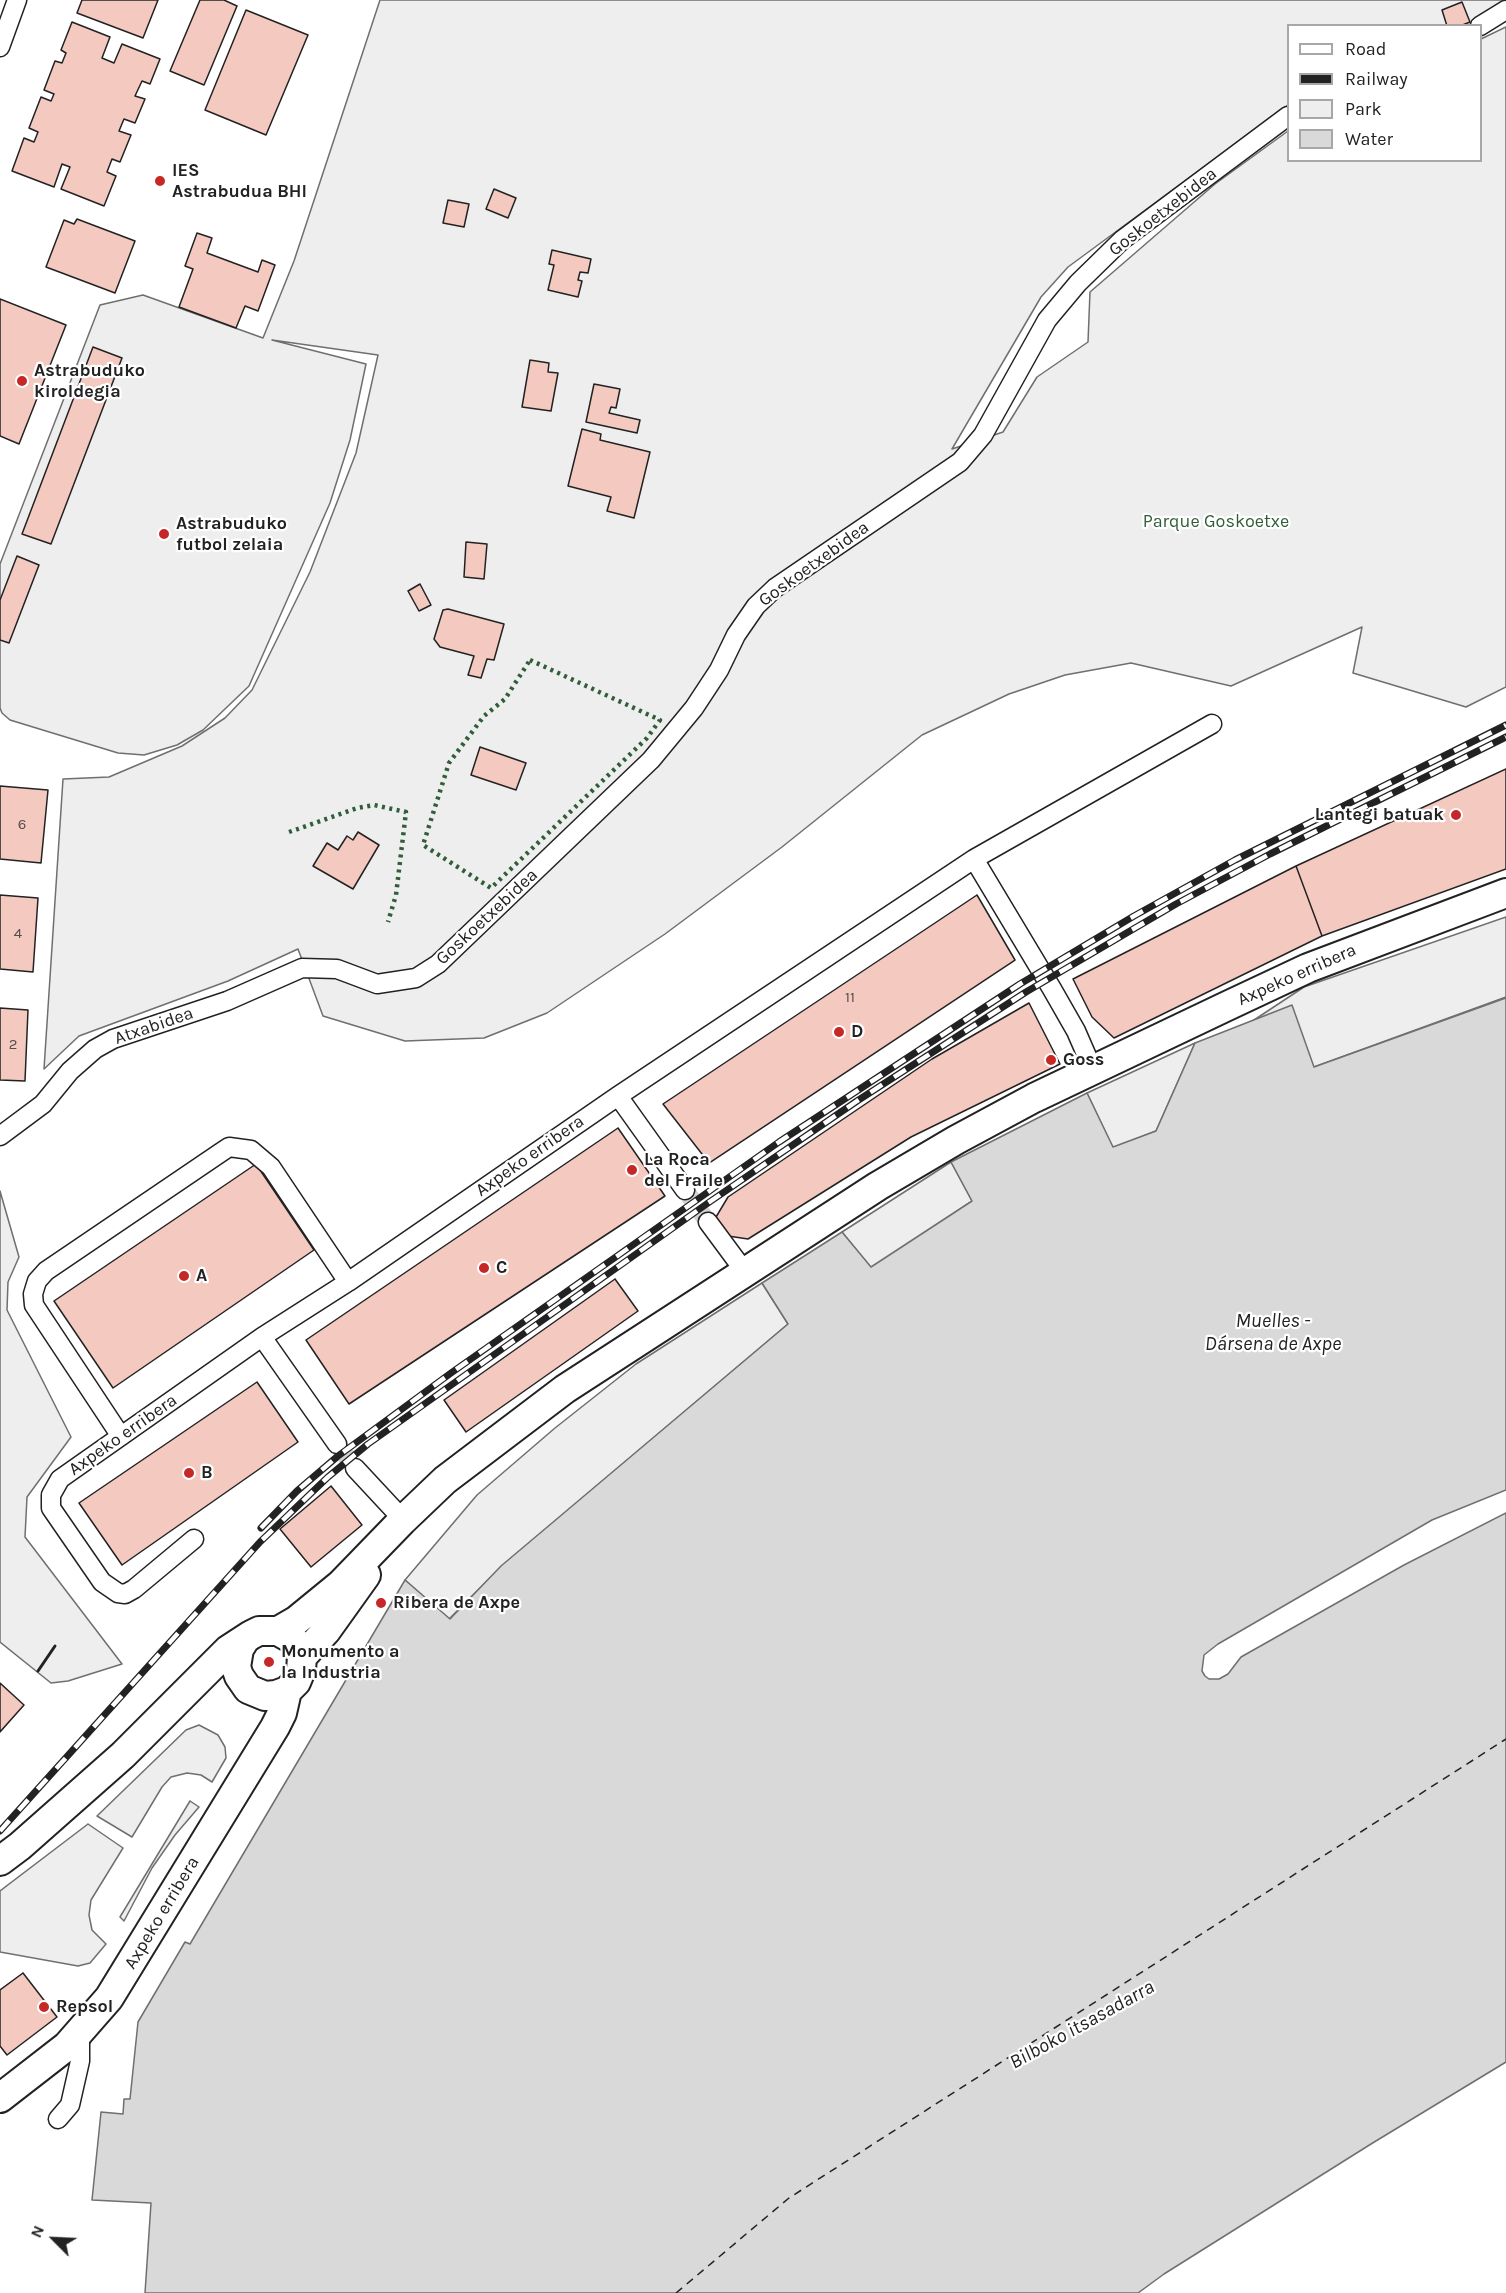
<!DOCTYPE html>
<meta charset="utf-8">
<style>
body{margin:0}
#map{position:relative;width:1506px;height:2293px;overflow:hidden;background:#fff;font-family:Karla,sans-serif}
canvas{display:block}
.legend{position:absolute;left:1287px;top:24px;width:195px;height:138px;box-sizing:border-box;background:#fff;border:2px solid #a7a7a7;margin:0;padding:8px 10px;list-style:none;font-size:18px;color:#222}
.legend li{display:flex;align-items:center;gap:12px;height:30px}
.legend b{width:30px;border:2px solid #a7a7a7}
.north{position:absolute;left:24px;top:2209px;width:60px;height:60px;-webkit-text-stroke:4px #fff;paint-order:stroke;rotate:294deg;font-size:16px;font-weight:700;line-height:24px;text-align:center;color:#222}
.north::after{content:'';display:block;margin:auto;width:21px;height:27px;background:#222;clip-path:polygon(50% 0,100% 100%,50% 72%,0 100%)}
</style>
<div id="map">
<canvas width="1506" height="2293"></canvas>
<ul class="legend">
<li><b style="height:8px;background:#fff"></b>Road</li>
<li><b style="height:8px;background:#222"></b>Railway</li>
<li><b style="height:16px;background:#eee"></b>Park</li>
<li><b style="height:16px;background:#d9d9d9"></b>Water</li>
</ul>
<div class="north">N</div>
</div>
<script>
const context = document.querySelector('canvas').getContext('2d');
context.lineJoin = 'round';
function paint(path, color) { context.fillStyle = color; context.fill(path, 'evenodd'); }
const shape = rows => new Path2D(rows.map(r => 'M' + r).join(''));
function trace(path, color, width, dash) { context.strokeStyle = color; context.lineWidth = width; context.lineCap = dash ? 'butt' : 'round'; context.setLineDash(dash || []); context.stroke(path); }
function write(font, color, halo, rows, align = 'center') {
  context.font = font + ' Karla,sans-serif'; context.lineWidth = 4.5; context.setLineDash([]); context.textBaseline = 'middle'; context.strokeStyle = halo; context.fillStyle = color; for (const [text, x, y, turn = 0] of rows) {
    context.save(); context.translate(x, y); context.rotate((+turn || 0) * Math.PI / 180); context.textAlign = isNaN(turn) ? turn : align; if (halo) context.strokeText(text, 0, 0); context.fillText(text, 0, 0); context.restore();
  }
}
const green = shape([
 [380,0,1506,0,1471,25,1288,26,1288,105,1068,267,1041,297,952,449,1003,432,1037,377,1088,342,1090,292,1215,184,1288,131,1288,160,1480,160,1481,39,1506,27,1506,687,1466,707,1353,673,1362,627,1231,686,1131,663,1065,675,1009,694,922,735,782,847,665,934,547,1013,484,1038,405,1041,323,1016,298,949,228,981,79,1036,44,1069,63,779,109,777,182,746,225,718,252,690,310,572,356,453,378,355,272,340,366,364,350,440,330,503,249,686,203,730,177,745,144,755,118,753,10,720,2,713,0,708,0,564,100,305,143,295,263,338,294,261,380,0],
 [1506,917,1506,997,1314,1067,1251,1022,1304,987,1506,917],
 [1195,1043,1156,1131,1113,1148,1087,1093,1195,1043],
 [951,1162,972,1201,871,1268,842,1232,951,1162],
 [0,1191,19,1257,8,1282,7,1310,71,1437,27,1497,25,1537,122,1664,68,1681,51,1683,0,1642,0,1191],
 [762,1283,788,1324,502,1566,449,1619,405,1580,477,1495,555,1428,636,1364,762,1283],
 [199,1725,218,1735,225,1747,226,1758,212,1782,201,1775,187,1773,171,1777,162,1787,132,1837,97,1816,186,1730,199,1725],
 [190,1801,199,1807,175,1835,152,1868,124,1921,120,1917,190,1801],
 [88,1824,123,1848,91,1900,89,1915,92,1930,106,1944,90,1963,78,1966,0,1952,0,1891,88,1824]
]);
paint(green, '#eee');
trace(green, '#6f6f6f', 1.5);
const water = shape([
 [1506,998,1506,1490,1432,1520,1218,1644,1204,1655,1202,1671,1205,1676,1209,1679,1219,1679,1228,1674,1241,1657,1404,1565,1506,1513,1506,2062,1371,2144,1164,2274,1138,2293,145,2293,151,2203,92,2200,101,2112,123,2114,124,2099,130,2099,138,2022,185,1942,190,1944,405,1580,450,1619,501,1566,788,1324,762,1283,842,1232,871,1267,972,1201,951,1162,1087,1093,1113,1147,1156,1131,1195,1043,1292,1005,1314,1067,1506,998]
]);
paint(water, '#d9d9d9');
trace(water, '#6f6f6f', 1.5);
trace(shape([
 [676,2293,789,2198,1506,1739]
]), '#222', 1.5, [8, 6]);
const building = shape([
 [82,0,158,0,143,38,77,13,82,0],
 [200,0,224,0,237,6,204,85,170,71,200,0],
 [1462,2,1470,22,1460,26,1447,26,1442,10,1462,2],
 [246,10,308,35,266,135,205,110,246,10],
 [72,22,110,37,102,58,114,63,122,44,160,59,150,84,142,81,135,96,145,99,135,123,124,119,119,131,131,135,120,162,112,159,107,172,116,176,104,206,61,189,70,167,62,164,54,187,12,171,24,138,34,142,38,132,29,128,41,97,51,101,54,94,44,90,55,61,62,63,66,53,61,50,72,22],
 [494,189,516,198,508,218,486,209,494,189],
 [448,200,469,204,464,227,443,223,448,200],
 [77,219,135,241,115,293,46,267,64,220,74,224,77,219],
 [197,233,212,238,207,253,258,272,262,260,275,265,258,311,245,306,236,328,179,307,193,269,185,266,197,233],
 [552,250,591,259,588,273,580,272,578,280,582,281,578,297,548,290,554,265,549,264,552,250],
 [0,299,66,325,19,444,0,436,0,299],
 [93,347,122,358,51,544,22,534,93,347],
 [530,360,549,363,548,372,558,373,551,411,522,407,530,360],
 [594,384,620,389,616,408,611,407,609,413,640,420,637,433,586,422,594,384],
 [582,429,601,434,600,440,650,452,634,518,607,511,611,497,568,486,582,429],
 [466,542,487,544,484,579,464,577,466,542],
 [17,556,39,565,9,643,0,640,0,600,17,556],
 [420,584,431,605,419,611,408,591,420,584],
 [448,609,504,624,494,660,487,659,481,678,468,675,474,656,440,647,434,639,443,610,448,609],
 [480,747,526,763,516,790,471,775,480,747],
 [1506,769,1506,869,1322,936,1296,866,1506,769],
 [0,786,48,790,41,863,0,859,0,786],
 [358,832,379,845,353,889,313,866,327,843,338,850,347,836,353,840,358,832],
 [1296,866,1322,936,1114,1038,1092,1017,1073,979,1296,866],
 [0,895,38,898,33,972,0,969,0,895],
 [977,895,1015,960,709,1163,663,1104,977,895],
 [1029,1003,1060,1064,911,1137,748,1239,728,1236,716,1217,728,1197,932,1059,1029,1003],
 [0,1008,28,1010,25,1081,0,1080,0,1008],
 [618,1128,665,1196,349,1404,306,1340,618,1128],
 [256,1164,314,1250,113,1388,54,1301,256,1164],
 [615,1279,638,1311,466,1432,444,1400,615,1279],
 [257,1382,298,1442,122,1565,79,1503,257,1382],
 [331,1486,362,1525,311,1567,280,1529,331,1486],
 [0,1683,24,1705,0,1732,0,1683],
 [23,1973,57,2017,7,2055,0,2046,0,1990,23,1973]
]);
paint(building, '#f3c9c0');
trace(building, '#222', 1.5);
trace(shape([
 [685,1190,708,1222],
 [337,1444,355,1468]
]), '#d3d3d3', 18, [18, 9]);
const street = shape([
 [1480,26,1506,10],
 [0,47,17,0],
 [974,859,1212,724],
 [618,1096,685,1190],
 [0,1136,43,1104,70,1071,95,1049,113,1039,227,1001,302,968,337,969,377,984,416,978,438,964,651,760,694,708,719,670,736,635,756,606,775,588,960,462,983,435,1047,320,1078,283,1122,240,1288,116],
 [708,1222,745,1272],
 [262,1337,337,1444],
 [120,1435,34,1305,33,1294,37,1281,46,1271,220,1153,229,1147,251,1150,271,1167,348,1282],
 [355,1468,395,1511,402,1521],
 [194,1539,134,1589,125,1594,118,1593,102,1582,51,1508,51,1495,60,1479,262,1337,348,1282,618,1096,974,859,1052,989,1076,1031,1093,1070],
 [58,2119,70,2105,80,2061,80,2033]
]);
const primary = shape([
 [278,1631,297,1620,341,1584,402,1521,445,1480,565,1389,878,1186,956,1140,1034,1098,1225,1007,1308,968,1506,893],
 [302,1657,326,1631,366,1575],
 [0,1861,20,1846,123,1755,228,1650,251,1635,259,1631,278,1631,294,1640,302,1657,301,1670,296,1682,287,1691,276,1695,265,1696,248,1689,239,1676,236,1667,239,1649,244,1641],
 [0,2098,67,2046,109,1998,275,1727,282,1713,287,1691]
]);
trace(street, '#222', 21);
trace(primary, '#222', 32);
trace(street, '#fff', 18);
trace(primary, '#fff', 28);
const rail = shape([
 [261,1528,297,1491,338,1456,451,1373,779,1142,1020,984,1134,916,1235,860,1506,725],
 [0,1831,260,1542,328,1477,368,1444,708,1203,857,1101,1026,992,1176,904,1270,854,1506,737]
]);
trace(rail, '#222', 7);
trace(rail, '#fff', 4.5, [14]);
trace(shape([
 [530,660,660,720,647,738,491,888,423,845,449,763,484,716,505,699,530,660],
 [289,832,357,808,374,805,406,812,396,895,388,922]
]), '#2f5e38', 4.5, [3, 4.5]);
trace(shape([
 [38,1671,55,1646]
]), '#222', 3);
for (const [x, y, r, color] of [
 [160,181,6,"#c62828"],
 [22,381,6,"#c62828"],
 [164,534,6,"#c62828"],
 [1456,815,6,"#c62828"],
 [839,1032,6,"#c62828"],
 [1051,1060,6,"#c62828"],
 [632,1170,6,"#c62828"],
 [484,1268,6,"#c62828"],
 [184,1276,6,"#c62828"],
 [189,1473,6,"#c62828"],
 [381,1603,6,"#c62828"],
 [269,1662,6,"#c62828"],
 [44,2007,6,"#c62828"]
]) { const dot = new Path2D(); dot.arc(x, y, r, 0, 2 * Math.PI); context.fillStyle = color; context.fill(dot); trace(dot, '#fff', 2); }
write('15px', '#564c4a', null, [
 ["6",22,825],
 ["4",18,934],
 ["11",850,998],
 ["2",13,1045]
]);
write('bold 18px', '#222', '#fff', [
 ["IES",172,171],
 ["Astrabudua BHI",172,192],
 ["Astrabuduko",34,371],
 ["kiroldegia",34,392],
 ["Astrabuduko",176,524],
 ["futbol zelaia",176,545],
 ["Lantegi batuak",1444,815,"right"],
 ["D",851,1032],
 ["Goss",1063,1060],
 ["La Roca",644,1160],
 ["del Fraile",644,1181],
 ["C",496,1268],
 ["A",196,1276],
 ["B",201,1473],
 ["Ribera de Axpe",393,1603],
 ["Monumento a",281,1652],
 ["la Industria",281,1673],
 ["Repsol",56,2007]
], 'left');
write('18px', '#222', '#fff', [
 ["Goskoetxebidea",1163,212,-38],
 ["Goskoetxebidea",814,564,-36],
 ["Goskoetxebidea",487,917,-43],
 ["Axpeko erribera",1297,975,-24],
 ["Atxabidea",154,1026,-19],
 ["Axpeko erribera",530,1156,-35],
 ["Axpeko erribera",123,1435,-35],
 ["Axpeko erribera",162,1913,-59]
]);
write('18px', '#2f5e38', '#fff', [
 ["Parque Goskoetxe",1216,522]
]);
write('italic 20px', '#222', '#fff', [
 ["Muelles -",1273,1321],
 ["Dársena de Axpe",1273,1344],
 ["Bilboko itsasadarra",1082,2025,-29]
]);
</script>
